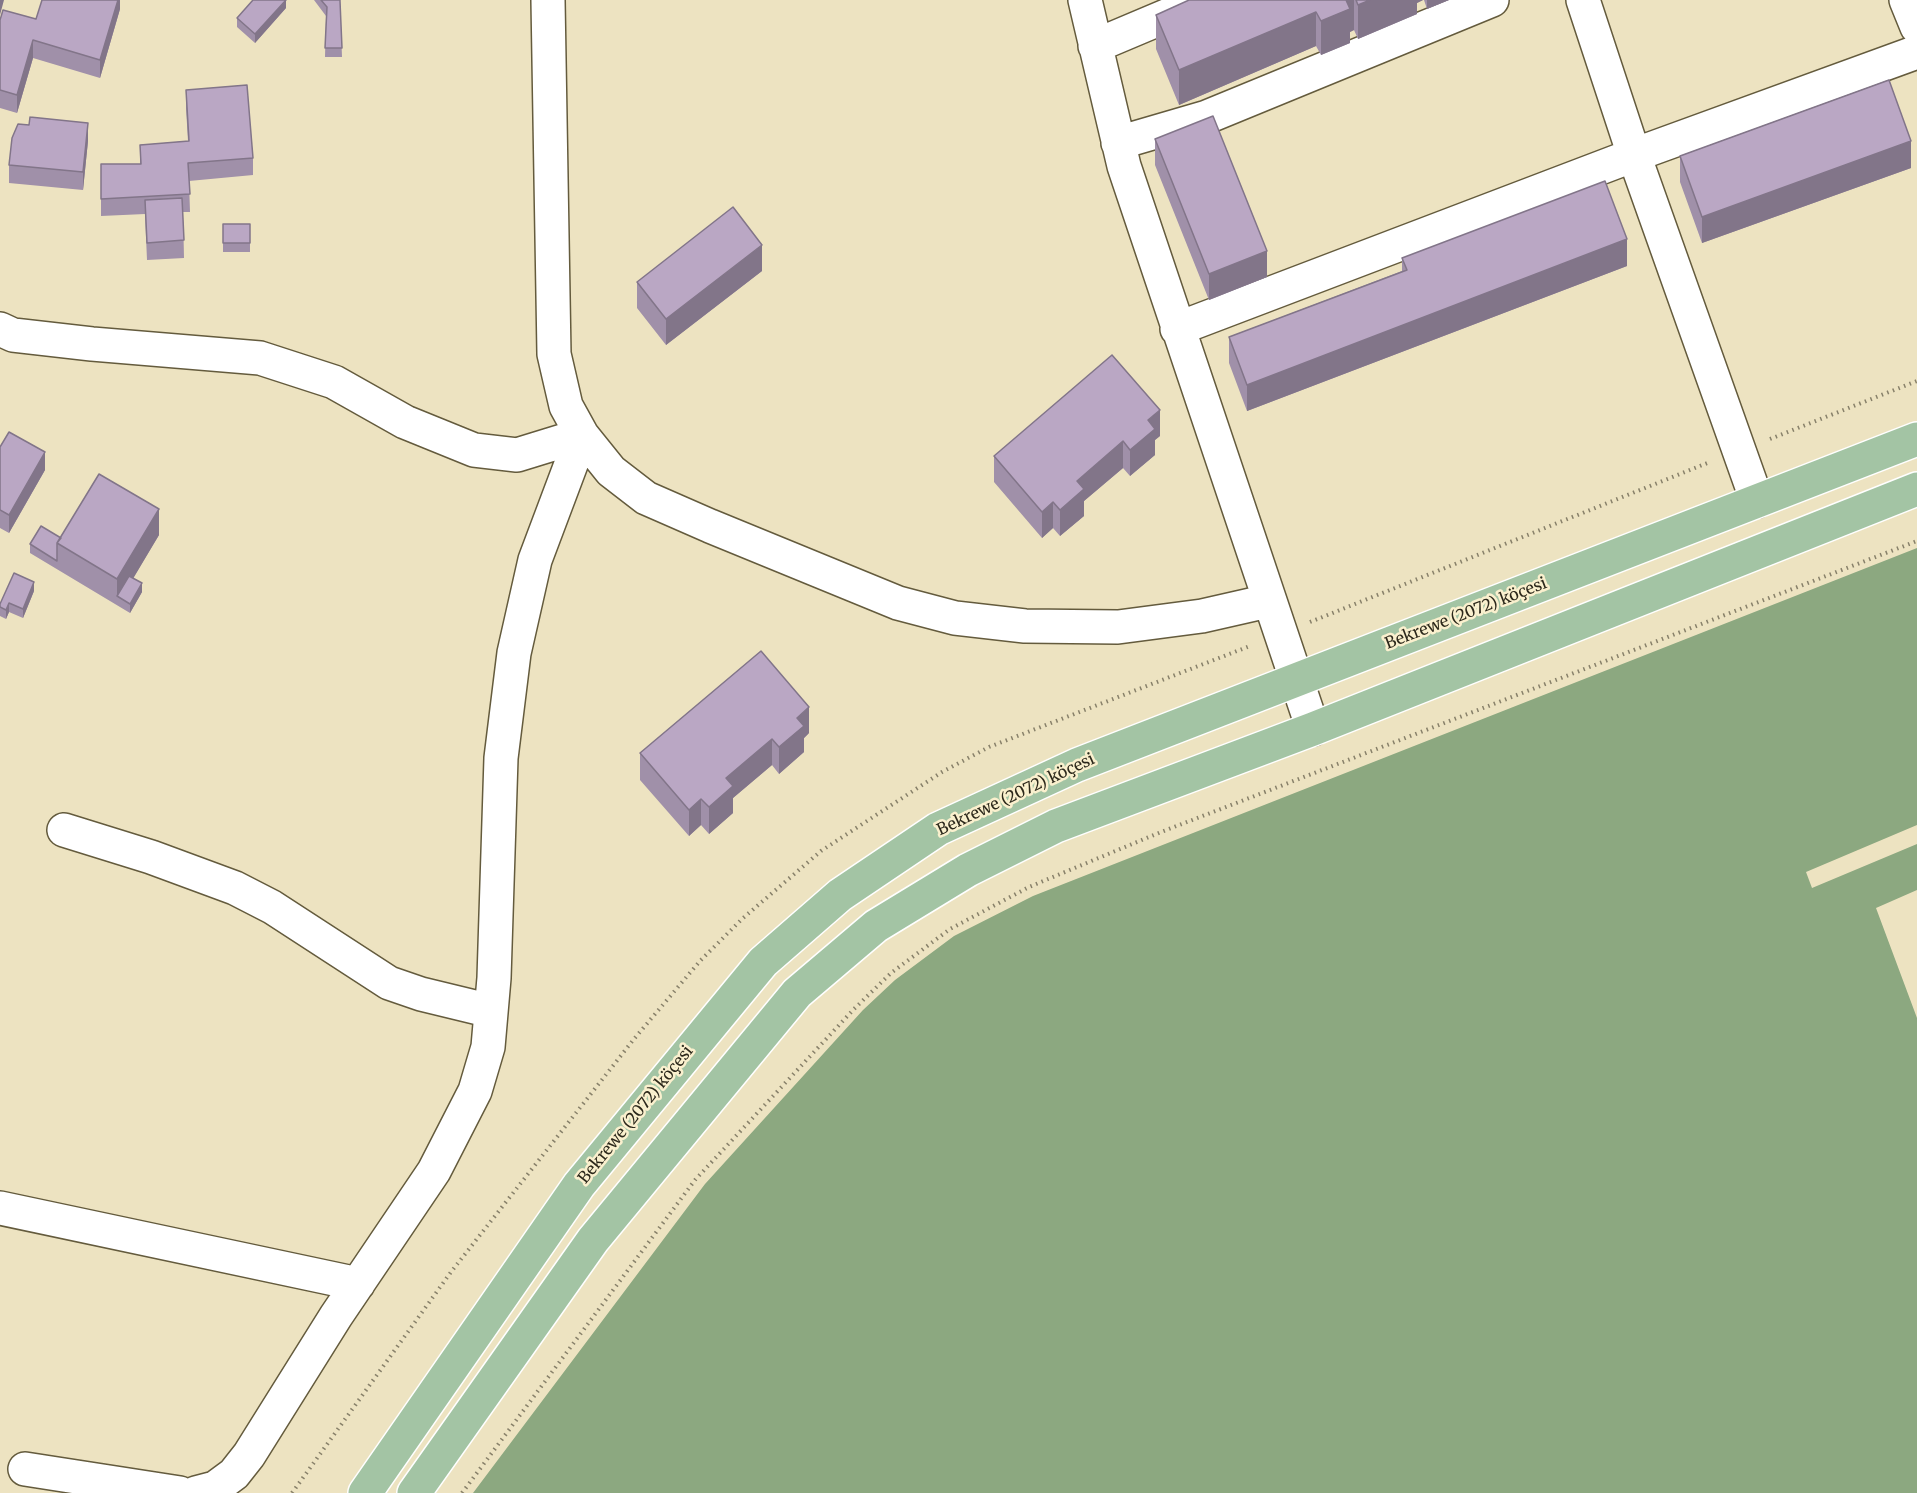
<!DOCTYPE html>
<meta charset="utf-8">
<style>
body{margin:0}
canvas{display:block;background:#ede3c1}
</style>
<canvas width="1917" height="1493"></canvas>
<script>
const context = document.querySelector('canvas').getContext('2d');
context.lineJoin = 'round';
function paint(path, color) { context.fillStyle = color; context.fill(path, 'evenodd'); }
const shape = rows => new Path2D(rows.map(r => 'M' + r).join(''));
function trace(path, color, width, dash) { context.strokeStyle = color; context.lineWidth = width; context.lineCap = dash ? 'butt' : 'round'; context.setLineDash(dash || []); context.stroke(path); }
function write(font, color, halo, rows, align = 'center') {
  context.font = font + ' Merriweather,serif'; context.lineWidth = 5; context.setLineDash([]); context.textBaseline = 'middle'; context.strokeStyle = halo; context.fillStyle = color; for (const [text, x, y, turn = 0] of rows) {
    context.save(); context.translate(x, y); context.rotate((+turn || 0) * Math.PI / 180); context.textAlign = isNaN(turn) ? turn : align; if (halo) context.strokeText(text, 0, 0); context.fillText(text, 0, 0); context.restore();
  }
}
paint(shape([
 [1917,548,1917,825,1806,872,1812,888,1917,844,1917,890,1876,908,1917,1018,1917,1493,473,1493,705,1184,863,1010,895,980,954,936,1033,896]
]), '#8ca880');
const minor = shape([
 [548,0,554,354,566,406,582,435,611,471,646,498,710,526,898,603,955,618,1025,626,1118,627,1202,616,1268,601],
 [1085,0,1124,166,1313,729],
 [1583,0,1634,155,1757,501],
 [1906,0,1917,27],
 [1095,46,1204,0],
 [1118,143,1207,117,1492,0],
 [0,329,13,335,92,344,260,358,334,382,405,422,474,450,517,455,582,435],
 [1177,329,1634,155,1917,52],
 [64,830,151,857,235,888,272,907,389,983,421,994,491,1011],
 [0,1208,358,1284],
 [25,1469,180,1493],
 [196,1493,215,1488,234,1474,249,1455,336,1316,434,1171,475,1091,488,1047,494,978,501,758,514,653,535,560,582,435]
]);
const major = shape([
 [365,1493,579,1185,763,962,840,895,938,829,1077,765,1917,439],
 [414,1493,593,1240,797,993,876,926,968,870,1056,826,1313,729,1917,489]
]);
trace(minor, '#645b3d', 36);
trace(major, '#fff', 36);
trace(shape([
 [1770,439,1917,381],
 [1310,622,1710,462],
 [292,1493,451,1272,634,1039,700,961,742,919,821,851,942,772,989,747,1250,646],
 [462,1493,695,1180,854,1009,891,973,950,929,1029,887,1161,832,1917,541]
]), '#88816a', 4, [1.5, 4.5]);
trace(minor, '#fff', 33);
trace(major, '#a3c4a4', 33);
paint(shape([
 [120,0,120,9,100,78,33,58,17,113,0,108,0,20,36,19],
 [314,0,340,0,340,1,342,57,325,57,326,16],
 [1189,0,1423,0,1417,3,1417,14,1358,39,1354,30,1350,32,1350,43,1321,55,1316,46,1179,105,1156,49,1156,15],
 [1424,0,1449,0,1427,9],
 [286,8,255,43,237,27,237,18],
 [186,90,253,158,253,175,189,181,190,212,183,212,184,258,147,260,145,214,101,216,101,164,140,164,140,145,188,141,186,108],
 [1155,139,1267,277,1209,300,1155,165],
 [88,141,83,190,9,183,9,165],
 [1680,156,1911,168,1702,243,1680,182],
 [223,224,250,224,250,252,223,252],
 [1402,258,1627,266,1247,411,1229,363,1229,337,1402,271],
 [762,271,666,345,637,308,637,282],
 [1160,436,1155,440,1155,455,1130,476,1123,468,1084,501,1084,516,1060,536,1053,528,1042,538,994,482,994,456],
 [0,447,45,470,9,533,0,528],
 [159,535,133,578,142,592,130,613,30,553,30,544,61,538],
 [34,591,23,618,9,612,6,619,0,616,0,604],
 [809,733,804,738,804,752,779,774,772,765,733,798,733,813,709,834,701,825,689,836,640,780,640,753]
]), '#a090a9');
paint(shape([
 [0,0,4,0,0,15],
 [118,0,120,0,120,9,100,78,100,60],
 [286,0,286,8,255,43,255,34],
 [1346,0,1354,0,1354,30,1350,32,1350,43,1321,55,1321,21],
 [1370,0,1423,0,1417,3,1417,14,1358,39,1358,5],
 [1427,0,1449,0,1427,9],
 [1316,12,1316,46,1179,105,1179,70],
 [33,40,33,58,17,113,17,95],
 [88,123,88,141,83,190,83,172],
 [1911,141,1911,168,1702,243,1702,217],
 [1627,239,1627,266,1247,411,1247,385],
 [762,245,762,271,666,345,666,319],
 [1267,251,1267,277,1209,300,1209,274],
 [1160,410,1160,436,1155,440,1155,455,1130,476,1130,450,1148,420],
 [1123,441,1123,468,1084,501,1084,516,1060,536,1060,510,1077,481],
 [45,452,45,470,9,533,9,515],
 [1053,502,1053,528,1042,538,1042,512],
 [159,509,159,535,121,599,117,596,117,579],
 [34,582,34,591,23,618,23,609],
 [142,583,142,592,130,613,130,604],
 [9,603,9,612,6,619,6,610],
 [809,707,809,733,804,738,804,752,779,774,779,747,797,718],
 [772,739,772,765,733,798,733,813,709,834,709,807,726,778],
 [701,799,701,825,689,836,689,810]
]), '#827589');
const building = shape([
 [42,0,118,0,100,60,33,40,17,95,0,90,0,20,3,10,36,19,42,0],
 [253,0,286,0,255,34,237,18,253,0],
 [321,0,340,0,340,1,342,48,325,48,327,7,321,0],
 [1189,0,1346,0,1350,9,1321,21,1316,12,1179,70,1156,15,1189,0],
 [1356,0,1370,0,1358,5,1356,0],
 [1889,80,1911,141,1702,217,1680,156,1889,80],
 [247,85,253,158,188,163,190,194,101,199,101,164,141,164,140,145,189,141,186,90,247,85],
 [1213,116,1267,251,1209,274,1155,139,1213,116],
 [30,117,88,123,83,172,9,165,12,138,18,124,29,125,30,117],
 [1605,181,1627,239,1247,385,1229,337,1407,270,1402,258,1605,181],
 [182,198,184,240,147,243,145,200,182,198],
 [733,207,762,245,666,319,637,282,733,207],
 [223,224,250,224,250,243,223,243,223,224],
 [1112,355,1160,410,1148,420,1155,429,1130,450,1123,441,1077,481,1084,489,1060,510,1053,502,1042,512,994,456,1112,355],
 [9,432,45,452,9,515,0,510,0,447,9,432],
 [99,474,159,509,117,579,57,543,99,474],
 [41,526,61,538,57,543,57,561,30,544,41,526],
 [14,573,34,582,23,609,9,603,6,610,0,607,0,604,14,573],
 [129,576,142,583,130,604,117,596,129,576],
 [761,651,809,707,797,718,804,726,779,747,772,739,726,778,733,786,709,807,701,799,689,810,640,753,761,651]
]);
paint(building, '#baa7c4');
trace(building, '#827589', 1.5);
write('16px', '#2c281b', '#faf0ce', [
 ["Bekrewe (2072) köçesi",1466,614,-21],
 ["Bekrewe (2072) köçesi",1016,795,-25],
 ["Bekrewe (2072) köçesi",636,1115,-51]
]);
</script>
